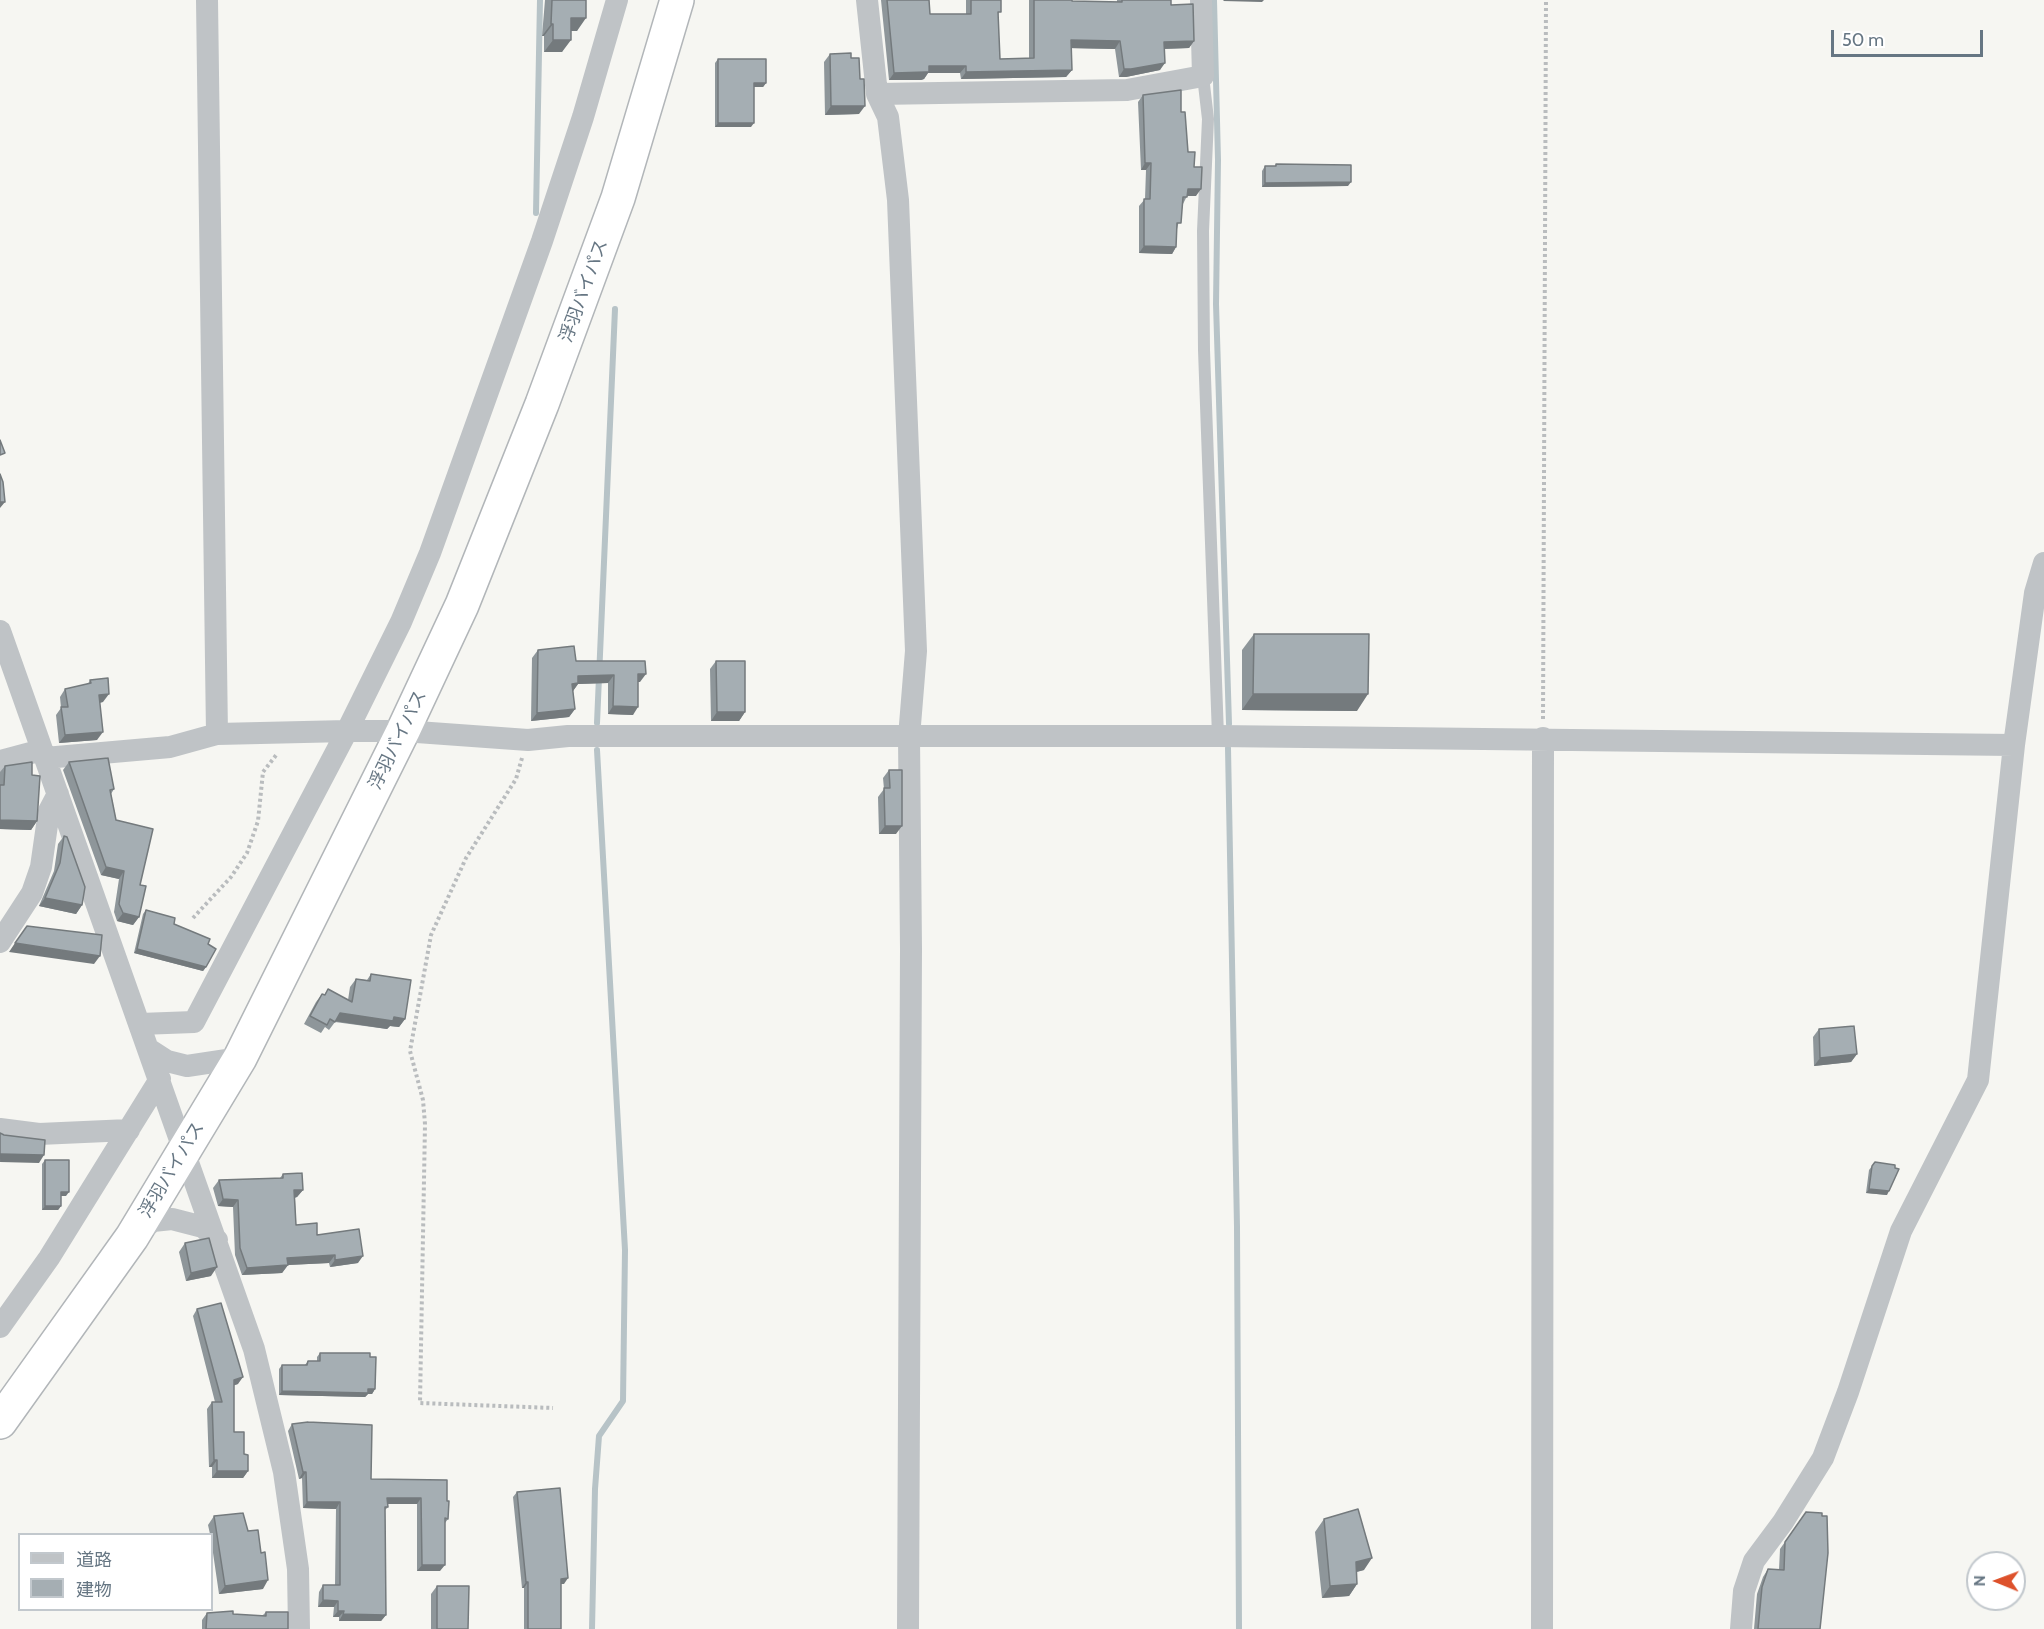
<!DOCTYPE html>
<meta charset="utf-8">
<style>
body{margin:0}
#map{position:relative;width:2044px;height:1629px;overflow:hidden;background:#f6f6f2;font-family:Cabin,"Noto Sans JP",sans-serif}
canvas{display:block}
.legend{position:absolute;left:18px;top:1533px;width:195px;height:78px;box-sizing:border-box;background:#fff;border:2px solid #c2c8cd;margin:0;padding:8px 10px;list-style:none;font-size:18px;color:#667683}
.legend li{display:flex;align-items:center;gap:12px;height:30px}
.legend b{width:30px;border:2px solid #c2c8cd}
.north{position:absolute;left:1966px;top:1551px;width:60px;height:60px;box-sizing:border-box;background:#fff;border:2px solid #c2c8cd;border-radius:50%;rotate:271deg;font-size:16px;font-weight:700;line-height:24px;text-align:center;color:#667683}
.north::after{content:'';display:block;margin:auto;width:21px;height:27px;background:#dd512b;clip-path:polygon(50% 0,100% 100%,50% 72%,0 100%)}
.scale{position:absolute;left:1831px;top:30px;width:152px;height:27px;box-sizing:border-box;border:3px solid #667683;border-top:0;padding-left:8px;font-size:18px;line-height:21px;white-space:nowrap;color:#667683;-webkit-text-stroke:4px #fff;paint-order:stroke}
</style>
<div id="map">
<canvas width="2044" height="1629"></canvas>
<ul class="legend">
<li><b style="height:8px;background:#bfc3c6"></b>道路</li>
<li><b style="height:16px;background:#a5aeb3"></b>建物</li>
</ul>
<div class="north">N</div>
<div class="scale">50 m</div>
</div>
<script>
const context = document.querySelector('canvas').getContext('2d');
context.lineJoin = 'round';
const shape = rows => new Path2D(rows.map(r => 'M' + r).join(''));
function trace(path, color, width, dash) { context.strokeStyle = color; context.lineWidth = width; context.lineCap = dash ? 'butt' : 'round'; context.setLineDash(dash || []); context.stroke(path); }
function paint(path, color) { context.fillStyle = color; context.fill(path, 'evenodd'); }
function write(font, color, halo, rows, align = 'center') {
  context.font = font + ' Cabin,"Noto Sans JP",sans-serif'; context.lineWidth = 6; context.setLineDash([]); context.textBaseline = 'middle'; context.strokeStyle = halo; context.fillStyle = color; for (const [text, x, y, turn = 0] of rows) {
    context.save(); context.translate(x, y); context.rotate((+turn || 0) * Math.PI / 180); context.textAlign = isNaN(turn) ? turn : align; if (halo) context.strokeText(text, 0, 0); context.fillText(text, 0, 0); context.restore();
  }
}
trace(shape([
 [1214,0,1218,160,1216,304,1229,724],
 [536,213,540,0],
 [597,723,615,309],
 [1228,748,1237,1227,1239,1629],
 [592,1629,595,1489,599,1436,623,1401,625,1250,597,750]
]), '#b7c3c7', 6);
const trunk = shape([
 [0,1422,132,1237,240,1058,403,731,462,605,542,404,618,198,677,0]
]);
trace(trunk, '#b2b6b9', 36);
trace(shape([
 [1543,719,1546,0],
 [522,758,516,779,466,858,431,935,410,1051,423,1100,425,1124,420,1403,553,1408],
 [193,918,231,877,247,853,258,821,263,772,277,754]
]), '#b9bcbe', 4, [3, 3]);
trace(shape([
 [1203,76,1208,119,1203,231,1204,350,1218,736]
]), '#bfc3c6', 12);
trace(shape([
 [207,0,217,734],
 [867,0,877,94,888,117,898,200,916,651,909,737,911,949,908,1629],
 [877,94,1127,90,1203,76,1201,0],
 [0,631,254,1349,284,1472,298,1569,299,1629],
 [45,758,170,747,217,734,347,731,403,731,528,740,568,736,1218,736,2014,745],
 [0,761,42,750],
 [0,942,32,893,41,867,49,811,58,794],
 [140,1024,194,1022,347,731,401,622,430,553,542,241,583,117,617,0],
 [150,1050,167,1061,187,1066,240,1058],
 [0,1129,39,1134,129,1130],
 [136,1234,153,1221,172,1219,203,1227,217,1240],
 [0,1327,49,1258,160,1079],
 [1542,1629,1543,738],
 [1741,1629,1744,1591,1754,1561,1783,1522,1823,1458,1848,1392,1901,1231,1978,1080,2014,745,2035,593,2044,563]
]), '#bfc3c6', 22);
trace(trunk, '#fff', 33);
paint(shape([
 [545,0,586,0,577,31,571,31,562,52,544,52,544,36,542,36],
 [881,0,929,0,930,14,966,14,966,0,1001,0,998,16,1000,59,1029,58,1029,0,1072,0,1072,1,1117,2,1117,0,1171,0,1171,5,1194,41,1189,48,1165,49,1160,70,1126,77,1119,77,1115,49,1071,48,1072,70,1066,77,961,79,960,73,928,73,924,79,921,80,889,80],
 [830,54,851,58,860,79,859,114,825,115,824,62],
 [718,59,766,83,763,87,754,87,751,127,715,127,715,63],
 [1143,95,1181,112,1188,152,1194,167,1196,196,1187,196,1183,204,1177,229,1176,247,1172,254,1139,253,1139,206,1145,199,1146,170,1141,170,1138,102],
 [1276,164,1348,186,1262,187,1262,171,1265,166,1275,166],
 [1254,634,1357,711,1242,710,1242,650],
 [538,650,576,661,640,682,638,682,633,715,608,714,608,683,578,684,573,691,575,709,569,717,531,721,532,658],
 [716,661,745,712,739,721,711,721,710,669],
 [90,680,103,702,100,703,97,740,59,743,56,715,61,708,60,697,65,689,88,684],
 [69,762,114,789,111,794,116,820,140,885,139,917,133,925,117,921,114,912,119,879,101,875,63,770],
 [5,766,32,775,37,821,31,830,0,829,0,772],
 [889,770,896,834,879,834,878,797,884,789,883,778],
 [64,836,82,905,76,914,39,906,54,871,58,844],
 [146,910,174,924,208,944,206,967,203,971,134,953,143,914],
 [371,974,405,1019,399,1027,390,1026,387,1029,335,1022,329,1030,325,1027,321,1033,304,1024,316,1002,322,994,324,995,328,989,348,1000,350,987,356,979,367,980],
 [1819,1029,1857,1054,1851,1062,1814,1066,1813,1037],
 [45,1160,66,1196,61,1196,61,1206,58,1210,42,1210,42,1164],
 [1875,1162,1887,1195,1866,1193,1869,1170],
 [283,1174,303,1190,297,1197,295,1198,296,1225,317,1235,358,1263,330,1267,329,1263,288,1265,282,1273,242,1275,235,1255,233,1207,218,1206,213,1188,219,1180,280,1178],
 [185,1243,211,1276,186,1281,179,1252],
 [197,1309,238,1384,234,1385,234,1432,244,1454,248,1471,243,1478,212,1478,212,1467,209,1467,207,1409,212,1402,215,1402,193,1316],
 [320,1353,370,1357,375,1389,372,1394,368,1394,365,1397,279,1395,279,1369,282,1365,305,1365,308,1361,317,1361,317,1357],
 [292,1424,371,1479,447,1501,448,1519,445,1523,440,1571,417,1571,417,1504,387,1504,388,1507,385,1510,386,1615,381,1621,339,1621,339,1617,333,1617,334,1607,318,1607,319,1592,323,1585,335,1585,336,1509,303,1508,302,1478,299,1479,288,1431],
 [517,1492,564,1584,561,1584,561,1629,524,1629,524,1588,522,1588,513,1497],
 [1806,1512,1820,1629,1754,1629,1757,1594,1763,1577,1768,1569,1779,1570,1780,1549],
 [214,1516,248,1531,263,1589,219,1594,212,1546,212,1534,210,1534,208,1525],
 [1324,1519,1364,1570,1357,1572,1357,1584,1349,1596,1322,1598,1315,1532],
 [437,1586,468,1629,431,1629,431,1594],
 [266,1612,288,1629,202,1629,202,1620,207,1613,233,1614,262,1616]
]), '#8e969a');
paint(shape([
 [1224,0,1264,0,1262,2,1223,1],
 [571,18,586,18,577,31,562,31],
 [551,24,553,24,544,36,542,36],
 [553,40,571,40,562,52,544,52],
 [1071,40,1120,41,1115,49,1066,48],
 [1194,41,1189,48,1159,49,1164,42],
 [1165,63,1160,70,1126,77,1119,77,1124,69],
 [929,66,966,66,960,73,928,73,924,79,921,80,889,80,894,73],
 [1072,70,1066,77,961,79,966,72],
 [754,83,766,83,763,87,751,87],
 [831,106,865,106,859,114,825,115],
 [718,123,754,123,751,127,715,127],
 [1145,163,1151,163,1146,170,1141,170],
 [1351,182,1348,186,1262,187,1265,183],
 [1188,189,1201,189,1196,196,1183,196],
 [1144,246,1176,247,1172,254,1139,253],
 [0,502,5,502,0,508],
 [638,674,646,674,640,682,632,682],
 [614,675,608,683,578,684,573,691,567,692,578,676],
 [109,694,103,702,93,703,99,695],
 [1253,694,1368,694,1357,711,1242,710],
 [613,706,638,707,633,715,608,714],
 [575,709,569,717,531,721,537,713],
 [717,712,745,712,739,721,711,721],
 [103,732,97,740,59,743,65,735],
 [0,820,37,821,31,830,0,829],
 [885,826,902,826,896,834,879,834],
 [106,867,124,871,119,879,101,875],
 [45,898,82,905,76,914,39,906],
 [123,913,139,917,133,925,117,921],
 [15,943,100,956,94,964,9,952],
 [137,949,206,967,203,971,134,953],
 [340,1013,394,1017,405,1019,399,1027,390,1026,387,1029,334,1021],
 [1857,1054,1851,1062,1814,1066,1820,1058],
 [1,1154,44,1155,39,1163,0,1162],
 [1869,1189,1889,1191,1887,1195,1866,1193],
 [294,1190,303,1190,297,1197,289,1198],
 [61,1192,69,1192,66,1196,58,1196],
 [223,1199,238,1200,233,1207,218,1206],
 [45,1206,61,1206,58,1210,42,1210],
 [335,1255,329,1263,288,1265,282,1273,242,1275,247,1268,287,1258],
 [363,1256,358,1263,330,1267,335,1260],
 [217,1267,211,1276,186,1281,191,1273],
 [243,1377,238,1384,229,1387,234,1380],
 [375,1389,372,1394,368,1394,365,1397,279,1395,282,1391],
 [214,1460,217,1460,212,1467,209,1467],
 [217,1471,248,1471,243,1478,212,1478],
 [303,1472,306,1472,302,1478,299,1479],
 [387,1498,421,1498,417,1504,383,1504],
 [307,1502,340,1502,336,1509,303,1508],
 [1372,1558,1364,1570,1347,1574,1356,1562],
 [422,1565,445,1565,440,1571,417,1571],
 [568,1578,564,1584,557,1584,561,1579],
 [268,1580,263,1589,219,1594,225,1586],
 [526,1582,528,1582,524,1588,522,1588],
 [1357,1584,1349,1596,1322,1598,1330,1586],
 [323,1600,338,1601,334,1607,318,1607],
 [338,1611,344,1611,339,1617,333,1617],
 [343,1614,386,1615,381,1621,339,1621]
]), '#747a7d');
const building = shape([
 [552,0,586,0,586,18,571,18,571,40,553,40,553,24,551,24,552,0],
 [887,0,929,0,930,14,971,14,971,0,1001,0,1001,12,998,12,1000,59,1034,58,1034,0,1072,0,1072,1,1122,2,1122,0,1171,0,1171,5,1193,4,1194,41,1164,42,1165,63,1131,69,1124,69,1120,41,1071,40,1072,70,966,72,966,66,929,66,929,72,926,72,894,73,887,0],
 [851,53,851,58,859,58,860,79,864,79,865,106,831,106,830,54,851,53],
 [718,59,766,59,766,83,754,83,754,123,718,123,718,59],
 [1181,90,1181,112,1185,112,1188,152,1195,152,1194,167,1202,167,1201,189,1188,189,1187,197,1183,197,1181,223,1177,223,1176,247,1144,246,1144,199,1150,199,1151,163,1145,163,1143,95,1181,90],
 [1276,164,1351,165,1351,182,1265,183,1265,166,1276,166,1276,164],
 [0,440,5,453,0,455,0,440],
 [0,474,3,482,5,502,0,502,0,474],
 [1254,634,1369,634,1368,694,1253,694,1254,634],
 [574,646,576,661,645,661,646,674,638,674,638,707,613,706,614,675,578,676,578,683,572,684,575,709,537,713,538,650,574,646],
 [716,661,745,661,745,712,717,712,716,661],
 [108,678,109,694,99,695,103,732,65,735,61,707,68,707,65,689,91,683,90,680,108,678],
 [108,758,114,789,110,790,116,820,153,829,140,885,146,886,139,917,123,913,119,904,124,871,106,867,69,762,108,758],
 [32,762,32,775,40,776,37,821,0,820,0,785,4,785,5,766,32,762],
 [889,770,902,770,902,826,885,826,884,788,890,788,889,770],
 [64,836,67,837,85,887,82,905,45,898,60,863,64,836],
 [146,910,175,918,174,924,210,939,208,944,216,949,206,967,137,949,146,910],
 [27,926,102,935,100,956,15,943,27,926],
 [371,974,411,980,405,1019,394,1017,393,1021,340,1013,335,1022,330,1019,327,1025,310,1016,322,994,325,995,328,989,352,1002,356,979,370,981,371,974],
 [1854,1026,1857,1054,1820,1058,1819,1029,1854,1026],
 [0,1133,4,1135,45,1140,44,1155,1,1154,0,1161,0,1133],
 [45,1160,69,1160,69,1192,61,1192,61,1206,45,1206,45,1160],
 [1875,1162,1895,1165,1895,1168,1899,1169,1889,1191,1869,1189,1872,1166,1875,1162],
 [302,1173,303,1190,294,1190,296,1225,317,1223,317,1235,359,1229,363,1256,335,1260,335,1255,287,1258,288,1265,247,1268,240,1248,238,1200,223,1199,219,1180,283,1178,283,1174,302,1173],
 [209,1238,217,1267,191,1273,185,1243,209,1238],
 [221,1303,243,1377,234,1380,234,1432,244,1432,244,1454,248,1455,248,1471,217,1471,217,1460,214,1460,212,1402,222,1402,197,1309,221,1303],
 [320,1353,370,1353,370,1357,376,1357,375,1389,368,1389,368,1393,282,1391,282,1365,307,1365,308,1361,320,1361,320,1353],
 [308,1422,372,1425,371,1479,447,1480,447,1501,449,1501,448,1519,445,1518,445,1565,422,1565,421,1498,387,1498,388,1507,385,1507,386,1615,343,1614,344,1611,338,1611,338,1601,323,1600,323,1585,340,1585,340,1502,307,1502,306,1472,303,1472,292,1424,308,1422],
 [560,1488,568,1578,561,1579,561,1629,528,1629,528,1582,526,1582,517,1492,560,1488],
 [1358,1509,1372,1558,1356,1562,1357,1584,1330,1586,1324,1519,1358,1509],
 [1806,1512,1822,1513,1822,1516,1827,1516,1828,1553,1820,1629,1758,1629,1762,1587,1768,1569,1784,1570,1785,1542,1806,1512],
 [243,1513,248,1531,258,1530,261,1553,265,1552,268,1580,225,1586,214,1516,243,1513],
 [437,1586,469,1586,468,1629,437,1629,437,1586],
 [233,1611,233,1614,266,1616,266,1612,288,1612,288,1629,206,1629,207,1613,233,1611]
]);
paint(building, '#a5aeb3');
trace(building, '#747a7d', 1.5);
write('18px', '#667683', '#fff', [
 ["浮羽バイパス",584,291,-70],
 ["浮羽バイパス",398,740,-64],
 ["浮羽バイパス",172,1170,-59]
]);
</script>
